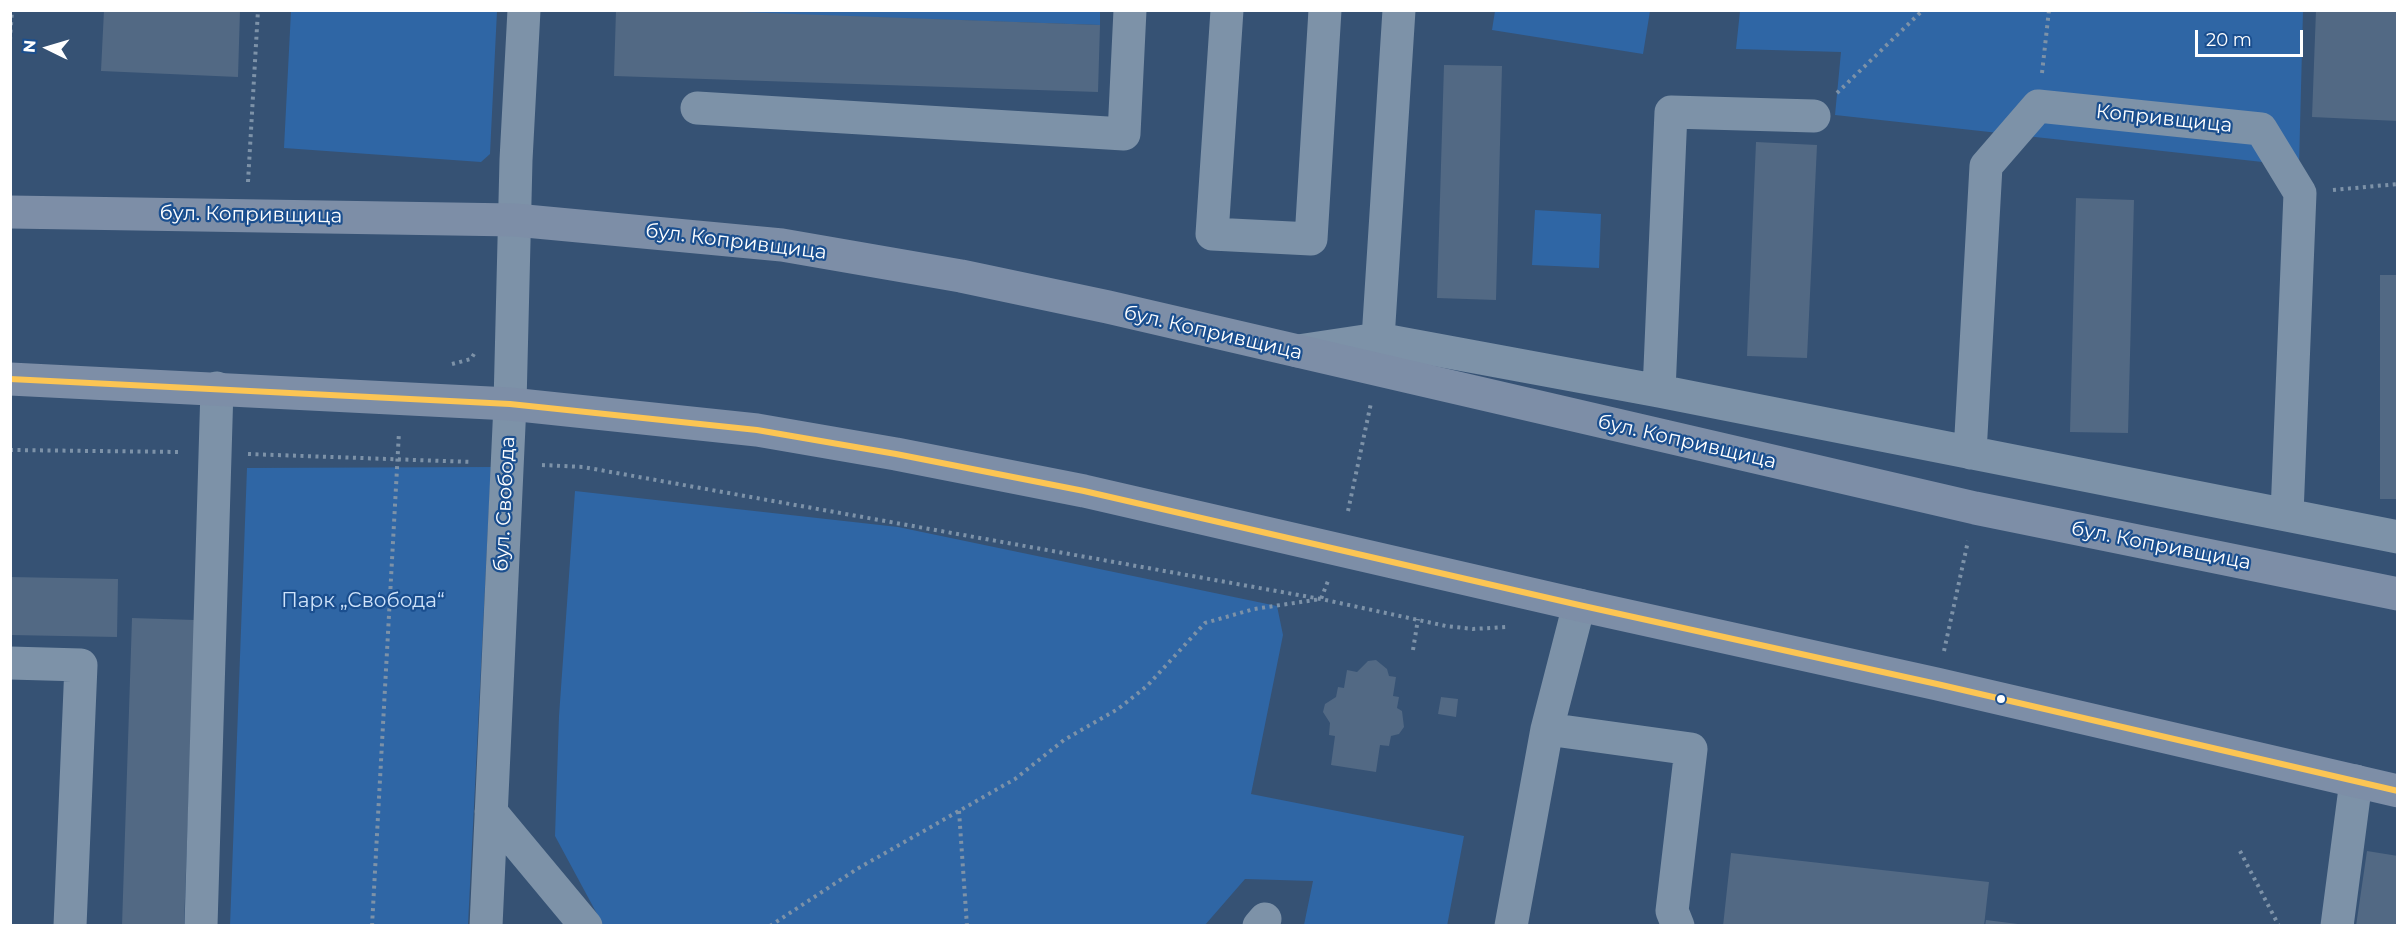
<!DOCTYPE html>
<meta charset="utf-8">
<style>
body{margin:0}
#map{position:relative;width:2408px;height:936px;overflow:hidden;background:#365274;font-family:Montserrat,sans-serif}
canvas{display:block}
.frame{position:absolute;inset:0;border:12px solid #fff;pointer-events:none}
.north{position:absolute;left:18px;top:18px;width:60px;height:60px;-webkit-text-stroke:4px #1b4f8f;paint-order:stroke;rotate:275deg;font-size:16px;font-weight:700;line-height:24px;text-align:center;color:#fff}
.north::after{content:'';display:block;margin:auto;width:21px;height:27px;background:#fff;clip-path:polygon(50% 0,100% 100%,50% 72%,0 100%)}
.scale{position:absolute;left:2195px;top:30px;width:108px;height:27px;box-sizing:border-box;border:3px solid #fff;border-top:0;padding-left:8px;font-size:18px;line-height:21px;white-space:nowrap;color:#fff;-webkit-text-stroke:4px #1b4f8f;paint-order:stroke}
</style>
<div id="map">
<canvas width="2408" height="936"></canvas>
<div class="frame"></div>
<div class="north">N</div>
<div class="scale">20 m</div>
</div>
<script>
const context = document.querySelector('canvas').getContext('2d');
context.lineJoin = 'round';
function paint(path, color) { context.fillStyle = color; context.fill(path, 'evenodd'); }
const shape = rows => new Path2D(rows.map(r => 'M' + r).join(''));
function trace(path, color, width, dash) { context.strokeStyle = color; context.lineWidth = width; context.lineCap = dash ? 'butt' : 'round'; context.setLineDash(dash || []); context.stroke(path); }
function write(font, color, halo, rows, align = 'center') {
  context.font = font + ' Montserrat,sans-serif'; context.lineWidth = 4.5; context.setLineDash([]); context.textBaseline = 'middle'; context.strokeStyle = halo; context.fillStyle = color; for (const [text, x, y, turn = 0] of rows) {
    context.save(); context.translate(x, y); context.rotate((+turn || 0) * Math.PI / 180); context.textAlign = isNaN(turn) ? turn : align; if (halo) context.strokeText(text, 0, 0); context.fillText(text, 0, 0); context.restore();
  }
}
paint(shape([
 [1100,10,1100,25,685,11],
 [291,11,497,11,490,154,481,162,284,148],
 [1495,11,1495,10,1650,11,1643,54,1492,30],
 [1740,11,2303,11,2299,166,1835,115,1841,52,1736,49],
 [1535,210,1601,214,1599,268,1532,265],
 [491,467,468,925,230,926,247,468],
 [575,491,898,527,1277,606,1283,635,1251,794,1464,836,1447,926,1304,925,1313,881,1245,879,1205,925,603,925,555,836,559,716]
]), '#2f66a5');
paint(shape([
 [104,10,240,10,238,77,101,71],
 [616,10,685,10,1100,25,1098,92,614,76],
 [2316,10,2398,10,2398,121,2312,117],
 [1444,65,1502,66,1496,300,1437,298],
 [1756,142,1817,145,1807,358,1747,356],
 [2076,198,2134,200,2128,433,2070,432],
 [2380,275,2398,275,2398,499,2380,499],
 [10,577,118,579,117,637,10,635],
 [132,618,195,620,184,926,122,926],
 [1376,660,1387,669,1389,676,1396,677,1393,696,1399,697,1397,708,1402,711,1404,727,1399,734,1391,736,1389,746,1380,745,1376,772,1331,765,1335,736,1329,735,1330,723,1323,712,1325,704,1336,697,1338,687,1344,688,1347,670,1357,672,1368,661],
 [1441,697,1458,699,1456,717,1438,714],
 [2367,851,2398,856,2398,926,2356,926],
 [1731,853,1989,882,1984,926,1723,926],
 [1986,920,2018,924,2018,926,1985,926]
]), '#526984');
trace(shape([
 [10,40,12,10],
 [2042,73,2049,10],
 [1837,93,1923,10],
 [248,182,258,10],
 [2333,190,2398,184],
 [452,364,471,359,474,354],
 [10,450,181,452],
 [248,454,472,462],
 [542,465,583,467,1321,599,1446,626,1473,629,1507,627],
 [1348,511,1371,403],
 [1413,650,1418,619],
 [1944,651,1968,541],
 [959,811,967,926],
 [2240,851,2279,926],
 [372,926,399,432],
 [770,926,857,869,1015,779,1064,740,1118,709,1147,686,1205,623,1254,609,1321,599,1328,581]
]), '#7d92a8', 4, [3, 4.5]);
trace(shape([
 [1227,10,1212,234,1311,239,1325,10],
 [697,108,1124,134,1130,10],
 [1378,339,1659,391,2398,537],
 [1298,351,1378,339,1399,10],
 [1659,391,1671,112,1814,116],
 [1970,453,1986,166,2038,106,2261,129,2300,193,2287,514],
 [10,663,81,665,70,926],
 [1547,729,1691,749,1672,911,1678,926],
 [491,812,586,926],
 [201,926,217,388],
 [486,926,510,404,516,160,524,10],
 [1259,926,1265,919],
 [1511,926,1547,729,1579,605],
 [2337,926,2356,781]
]), '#7d92a8', 33);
trace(shape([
 [10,212,515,220,782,245,961,276,1108,307,1975,508,2398,594],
 [10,379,510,404,757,430,896,454,1084,491,1579,605,1937,684,2398,791]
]), '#7d8ea7', 33);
trace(shape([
 [10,379,510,404,757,430,896,454,1084,491,1579,605,1937,684,2398,791]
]), '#fcc553', 6);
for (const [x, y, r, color] of [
 [2001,699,5,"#fff"]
]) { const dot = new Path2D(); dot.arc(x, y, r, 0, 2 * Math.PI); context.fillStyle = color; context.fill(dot); trace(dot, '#1b4f8f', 2); }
write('20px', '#fff', '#1b4f8f', [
 ["Копривщица",2164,119,6],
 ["бул. Копривщица",251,215,1],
 ["бул. Копривщица",736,242,7],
 ["бул. Копривщица",1213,333,13],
 ["бул. Копривщица",1687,442,13],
 ["бул. Свобода",505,504,-87],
 ["бул. Копривщица",2161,546,11]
]);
write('20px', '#cfe3fa', '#1b4f8f', [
 ["Парк „Свобода“",363,601]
]);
</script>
